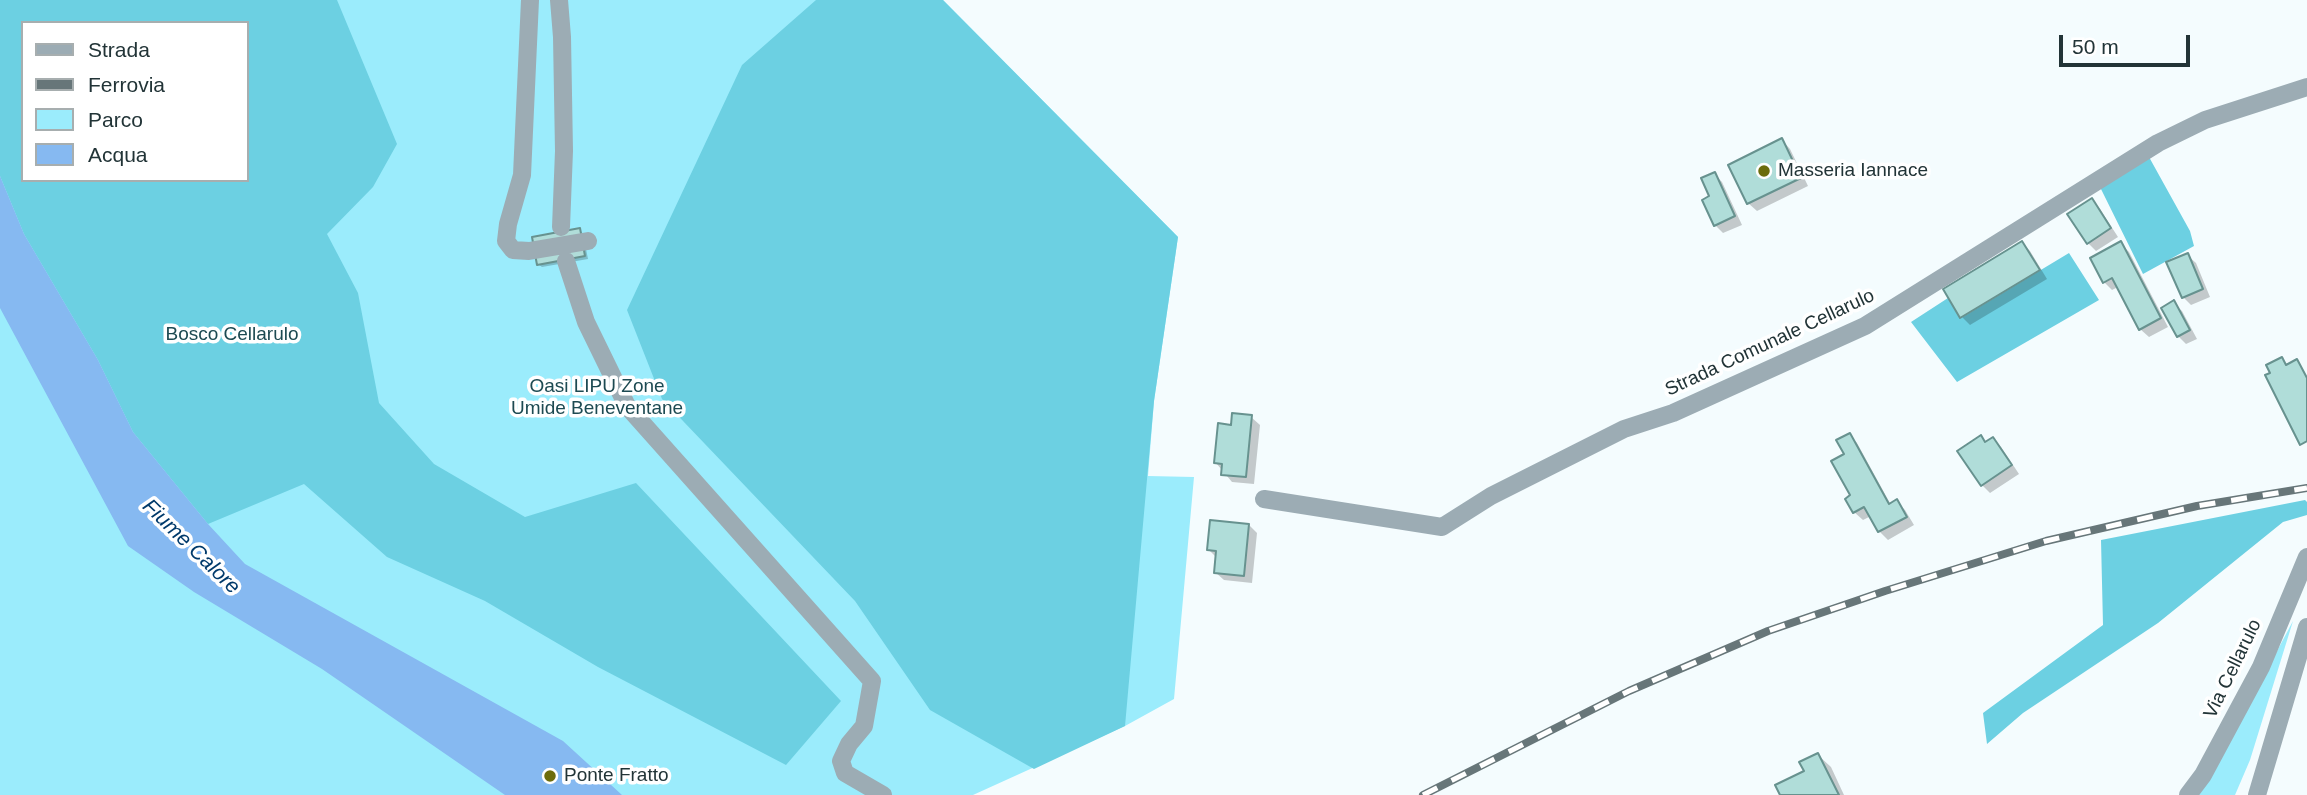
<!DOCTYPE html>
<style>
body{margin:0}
#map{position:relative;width:2307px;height:795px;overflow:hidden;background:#f4fcfe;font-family:Arial,sans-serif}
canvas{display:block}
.legend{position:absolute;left:21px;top:21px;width:228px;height:161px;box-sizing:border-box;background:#fff;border:2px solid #a7aeaf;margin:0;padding:9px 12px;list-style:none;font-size:21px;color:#223437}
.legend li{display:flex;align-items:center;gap:14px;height:35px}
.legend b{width:35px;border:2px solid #a7aeaf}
.scale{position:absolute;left:2059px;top:35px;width:131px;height:32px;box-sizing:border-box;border:4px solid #223437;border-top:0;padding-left:9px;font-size:21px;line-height:24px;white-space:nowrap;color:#223437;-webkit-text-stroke:5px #fff;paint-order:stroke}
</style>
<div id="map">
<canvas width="2307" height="795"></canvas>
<ul class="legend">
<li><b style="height:9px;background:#9cacb4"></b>Strada</li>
<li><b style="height:9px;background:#677679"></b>Ferrovia</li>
<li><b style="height:19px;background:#9becfc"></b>Parco</li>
<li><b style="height:19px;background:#86b9f1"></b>Acqua</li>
</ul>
<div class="scale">50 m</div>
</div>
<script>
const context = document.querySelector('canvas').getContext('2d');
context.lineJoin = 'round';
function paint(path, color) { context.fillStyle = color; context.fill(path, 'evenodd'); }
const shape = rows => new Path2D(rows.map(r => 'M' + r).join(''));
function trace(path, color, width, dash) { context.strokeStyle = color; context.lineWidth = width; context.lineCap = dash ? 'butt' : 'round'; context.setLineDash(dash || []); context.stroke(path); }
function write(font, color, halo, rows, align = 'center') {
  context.font = font + ' Arial,sans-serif'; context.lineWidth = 7; context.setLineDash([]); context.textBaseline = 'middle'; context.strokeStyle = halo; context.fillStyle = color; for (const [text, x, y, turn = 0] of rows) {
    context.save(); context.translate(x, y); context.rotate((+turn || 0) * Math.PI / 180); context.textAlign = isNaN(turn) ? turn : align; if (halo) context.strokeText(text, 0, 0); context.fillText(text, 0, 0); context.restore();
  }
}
paint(shape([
 [0,0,943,0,1178,237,1154,401,1148,476,1194,477,1174,699,1125,726,973,795,0,795],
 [23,23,247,23,247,180,23,180],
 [2293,621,2250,760,2235,795,2196,795,2209,779]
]), '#9becfc');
paint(shape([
 [0,0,337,0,397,144,373,187,327,234,358,293,379,403,434,464,525,517,636,483,841,701,786,765,598,667,485,601,387,557,304,484,208,524,133,432,98,360,24,234,0,176],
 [23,23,247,23,247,180,23,180],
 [816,0,943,0,1178,237,1154,401,1125,726,1034,769,930,710,855,601,662,399,627,310,742,65],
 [2149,157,2190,231,2194,246,2143,274,2100,187],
 [2069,253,2099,300,1957,382,1911,322,1948,298,1961,318],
 [2305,500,2307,502,2307,515,2283,522,2158,623,2023,713,1987,744,1983,713,2103,625,2101,540]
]), '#6cd0e2');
paint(shape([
 [0,176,24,234,98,360,133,432,208,524,245,564,563,741,622,795,505,795,322,669,194,592,128,546,0,308]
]), '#86b9f1');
paint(shape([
 [1782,140,1790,149,1808,186,1757,211,1748,203],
 [1714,174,1722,182,1742,225,1723,233,1715,225,1711,197],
 [2092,201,2100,209,2118,237,2096,251,2088,243],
 [580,230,583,234,588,259,542,267,538,264],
 [2022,243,2030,251,2047,279,1970,325,1962,317,1945,289],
 [2121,244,2129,252,2168,327,2149,337,2140,329,2118,287,2112,290,2104,282],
 [2187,255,2196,263,2210,297,2191,305,2183,297],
 [2173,303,2182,311,2197,339,2186,344,2178,336],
 [1251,417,1260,425,1254,484,1232,482,1216,463],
 [1849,435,1857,443,1891,505,1897,502,1905,510,1914,525,1888,540,1879,531,1871,516,1863,520,1854,512,1847,455],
 [1981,437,1987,443,1993,439,2001,447,2019,474,1990,493,1982,485],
 [1249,525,1257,533,1252,583,1224,580,1215,572,1217,558,1208,549],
 [1818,755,1831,767,1844,795,1782,795,1806,771]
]), '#0003');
const building = shape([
 [1782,138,1801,178,1747,204,1728,165,1782,138],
 [1715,172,1735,216,1714,226,1702,200,1709,196,1701,178,1715,172],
 [2092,198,2111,228,2087,244,2067,214,2092,198],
 [580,228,585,256,537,265,532,237,580,228],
 [2022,241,2040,270,1960,318,1943,289,2022,241],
 [2121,241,2161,318,2139,330,2112,278,2103,283,2090,258,2121,241],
 [2188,253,2203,289,2182,298,2166,262,2188,253],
 [2174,300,2190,330,2177,337,2161,308,2174,300],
 [2282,357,2286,365,2297,359,2307,378,2307,441,2300,445,2265,375,2270,373,2266,365,2282,357],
 [1232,413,1252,415,1246,477,1221,475,1222,464,1214,463,1218,423,1231,425,1232,413],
 [1850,433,1889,504,1897,499,1907,517,1878,532,1864,507,1853,513,1845,499,1850,495,1831,461,1844,454,1836,440,1850,433],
 [1981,435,1985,442,1993,437,2012,465,1981,486,1957,451,1981,435],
 [1210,520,1249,524,1244,576,1214,573,1216,551,1207,550,1210,520],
 [1818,753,1839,795,1780,795,1775,785,1804,771,1799,762,1818,753]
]);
paint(building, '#b0ddd9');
trace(building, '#67928f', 2);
trace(shape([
 [530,0,522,175,508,224,506,241,513,250,529,251,588,241],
 [559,0,562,37,564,151,561,227],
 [566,261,586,322,627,406,872,681,864,726,849,744,841,761,845,773,883,795],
 [1264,499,1442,527,1491,496,1624,429,1673,413,1865,326,2158,143,2205,120,2307,87],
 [2188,795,2203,775,2261,667,2307,557],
 [2257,795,2307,627]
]), '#9cacb4', 18);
const rail = shape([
 [1423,795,1629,691,1768,631,1885,591,2046,541,2197,506,2307,488]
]);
trace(rail, '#677679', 8);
trace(rail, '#fff', 5, [16]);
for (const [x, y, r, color] of [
 [1764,171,7,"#6c6c0c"],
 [550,776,7,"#6c6c0c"]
]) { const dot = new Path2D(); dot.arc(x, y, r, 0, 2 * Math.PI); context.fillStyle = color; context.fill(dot); trace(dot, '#fff', 2.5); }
write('19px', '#223437', '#fff', [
 ["Masseria Iannace",1778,171],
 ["Ponte Fratto",564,776]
], 'left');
write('19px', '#1d4a52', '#fff', [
 ["Bosco Cellarulo",232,335],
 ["Oasi LIPU Zone",597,387],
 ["Umide Beneventane",597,409]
]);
write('19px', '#223437', '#fff', [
 ["Strada Comunale Cellarulo",1770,343,-25],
 ["Via Cellarulo",2233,669,-64]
]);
write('italic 21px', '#013a6b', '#fff', [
 ["Fiume Calore",191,547,44]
]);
</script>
